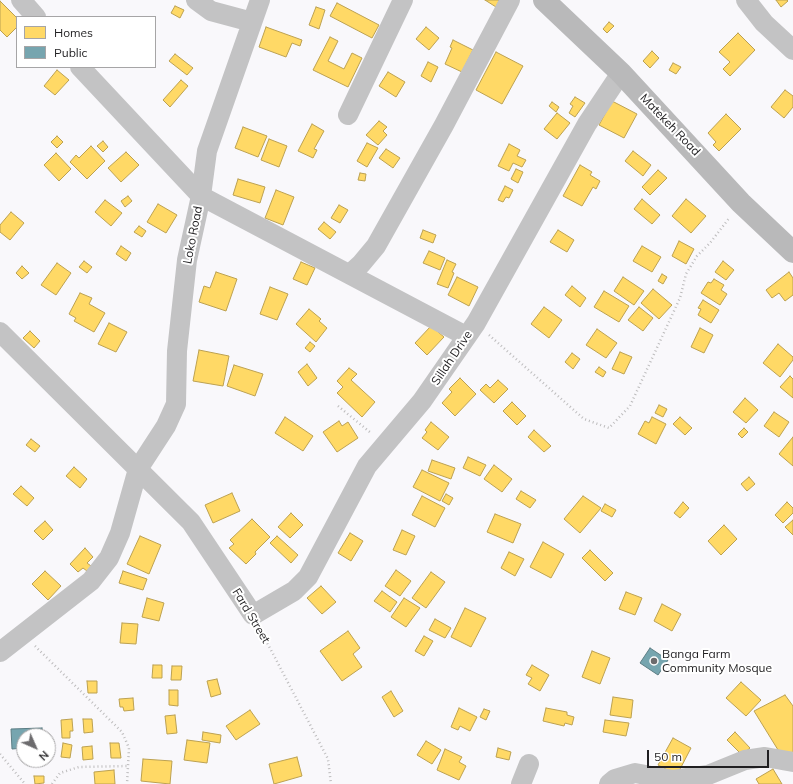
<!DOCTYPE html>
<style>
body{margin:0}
#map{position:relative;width:793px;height:784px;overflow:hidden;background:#f9f8fb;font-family:Mulish,sans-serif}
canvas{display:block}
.legend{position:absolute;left:16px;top:16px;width:140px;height:52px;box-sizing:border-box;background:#fff;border:1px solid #a6a5a6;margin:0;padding:5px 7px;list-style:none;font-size:12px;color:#201f21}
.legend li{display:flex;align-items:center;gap:8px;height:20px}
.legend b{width:20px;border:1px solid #a6a5a6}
.north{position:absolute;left:16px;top:728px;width:40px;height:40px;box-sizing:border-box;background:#fff;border:1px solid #a6a5a6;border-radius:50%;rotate:135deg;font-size:11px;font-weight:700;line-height:16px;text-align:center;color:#201f21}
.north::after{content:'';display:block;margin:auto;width:14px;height:18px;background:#6c6b6d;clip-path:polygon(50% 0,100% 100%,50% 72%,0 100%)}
.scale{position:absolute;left:647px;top:750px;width:122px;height:18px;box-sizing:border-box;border:2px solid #201f21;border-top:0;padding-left:5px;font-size:12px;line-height:14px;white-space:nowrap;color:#201f21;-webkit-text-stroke:3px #fff;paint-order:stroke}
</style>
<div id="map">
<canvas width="793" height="784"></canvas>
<ul class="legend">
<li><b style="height:11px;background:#ffd966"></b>Homes</li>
<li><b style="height:11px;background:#76a5af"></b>Public</li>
</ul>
<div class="north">N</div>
<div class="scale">50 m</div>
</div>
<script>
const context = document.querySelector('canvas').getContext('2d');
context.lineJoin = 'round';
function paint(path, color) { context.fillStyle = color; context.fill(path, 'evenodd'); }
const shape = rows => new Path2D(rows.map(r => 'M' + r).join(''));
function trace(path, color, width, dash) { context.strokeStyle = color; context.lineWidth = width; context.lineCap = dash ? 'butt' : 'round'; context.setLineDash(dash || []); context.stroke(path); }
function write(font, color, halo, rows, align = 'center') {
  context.font = font + ' Mulish,sans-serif'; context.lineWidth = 4; context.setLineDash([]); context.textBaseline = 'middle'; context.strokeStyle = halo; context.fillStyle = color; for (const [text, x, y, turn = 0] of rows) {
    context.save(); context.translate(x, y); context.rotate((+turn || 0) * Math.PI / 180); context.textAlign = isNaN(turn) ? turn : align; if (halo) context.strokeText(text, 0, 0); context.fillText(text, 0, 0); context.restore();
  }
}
const homes = shape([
 [485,0,498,0,499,1,496,7,485,0],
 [776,0,787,0,788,1,781,7,776,0],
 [0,1,17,18,17,27,7,37,0,30,0,1],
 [337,3,379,25,372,38,330,16,337,3],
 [175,6,184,10,180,18,171,13,175,6],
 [316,7,325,10,319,29,309,25,316,7],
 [609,22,614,26,607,33,603,29,609,22],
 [266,27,302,40,300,46,292,43,286,57,259,47,266,27],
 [426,27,439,38,429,50,416,39,426,27],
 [738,33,755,50,730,76,723,69,730,62,719,52,738,33],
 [330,37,338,41,328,61,344,69,352,53,362,58,348,87,313,70,330,37],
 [453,40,473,50,462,72,445,64,452,48,450,47,453,40],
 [652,51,659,58,650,68,643,61,652,51],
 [496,52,523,66,502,104,476,90,496,52],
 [175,54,193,68,187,75,169,61,175,54],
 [428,62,438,67,431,82,421,76,428,62],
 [673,63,681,67,676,74,669,70,673,63],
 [57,70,69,80,55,95,44,86,57,70],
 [388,72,405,82,396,97,379,86,388,72],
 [181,80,188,86,170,107,163,100,181,80],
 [785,90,793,96,793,107,784,118,771,107,785,90],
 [575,97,585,103,575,117,569,113,573,106,570,104,575,97],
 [612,101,637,114,624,138,599,125,612,101],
 [552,102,559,107,556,112,549,106,552,102],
 [557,113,570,123,557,139,544,129,557,113],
 [726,114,741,129,719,151,713,145,716,142,708,133,726,114],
 [379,121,387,127,383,131,387,135,378,145,366,135,379,121],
 [312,124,324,131,314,149,317,150,313,158,298,151,312,124],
 [243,127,267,136,258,157,235,148,243,127],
 [57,136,63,142,57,148,51,142,57,136],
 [269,139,287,146,279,167,261,160,269,139],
 [103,141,108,147,103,152,97,146,103,141],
 [367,143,378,148,367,167,357,161,367,143],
 [509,144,520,150,517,156,526,160,522,167,513,163,509,171,498,166,509,144],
 [91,146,105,161,87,179,70,162,76,155,79,158,91,146],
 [386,149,400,158,393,168,379,158,386,149],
 [633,151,651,165,643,176,625,161,633,151],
 [126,152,139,165,121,182,108,168,126,152],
 [56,153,71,169,59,181,44,165,56,153],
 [580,165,592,172,590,175,600,181,596,189,593,187,582,206,563,196,580,165],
 [516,169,523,172,518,183,511,179,516,169],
 [658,170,667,178,650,195,642,187,658,170],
 [360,173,366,174,365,181,358,180,360,173],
 [238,179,265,187,260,203,233,195,238,179],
 [505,186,513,190,509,198,506,197,503,202,498,200,505,186],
 [276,190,294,197,283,225,265,218,276,190],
 [128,196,132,201,125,207,121,201,128,196],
 [642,199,660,215,652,224,634,209,642,199],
 [686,199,706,216,691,233,672,216,686,199],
 [105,200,122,213,111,226,95,212,105,200],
 [158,204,177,215,166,233,147,222,158,204],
 [339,205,348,210,340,223,331,218,339,205],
 [11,212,24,223,10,240,0,232,0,225,11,212],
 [324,222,336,232,330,239,318,229,324,222],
 [139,226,146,231,142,237,134,232,139,226],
 [423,230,436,235,433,243,420,238,423,230],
 [558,230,574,240,567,252,550,242,558,230],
 [679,241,694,249,686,264,672,256,679,241],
 [121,246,131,253,126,261,116,254,121,246],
 [642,246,661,257,652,272,633,261,642,246],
 [429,251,445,258,440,270,423,263,429,251],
 [447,260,456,264,452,272,454,273,448,288,437,284,447,260],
 [84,261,92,267,87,273,79,267,84,261],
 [723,261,734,270,726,280,715,272,723,261],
 [301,262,315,268,307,285,293,279,301,262],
 [57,263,71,273,56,295,41,285,57,263],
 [22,266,29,273,22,279,16,273,22,266],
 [216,272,237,279,226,311,199,302,204,286,210,288,216,272],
 [789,272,793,278,793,295,785,301,779,293,772,298,766,290,789,272],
 [662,274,667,277,663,284,658,281,662,274],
 [457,277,478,287,469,306,448,295,457,277],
 [623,277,644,291,634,305,614,291,623,277],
 [714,279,724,285,721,290,727,294,720,305,701,293,708,282,711,283,714,279],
 [572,286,586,298,580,307,565,295,572,286],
 [270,287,288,294,277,320,260,314,270,287],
 [653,289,672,305,659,319,641,303,653,289],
 [604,291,629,306,619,322,594,307,604,291],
 [80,293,92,298,89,304,105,313,94,332,74,321,76,318,69,314,80,293],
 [703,300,719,310,711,323,698,315,701,309,698,308,703,300],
 [544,307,562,320,549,338,531,324,544,307],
 [639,307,653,318,643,331,628,320,639,307],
 [309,309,321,319,319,321,327,328,316,342,296,324,309,309],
 [109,323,127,332,116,352,98,344,109,323],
 [431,326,444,337,427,355,415,343,431,326],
 [700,328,713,335,704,353,691,347,700,328],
 [597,329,617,343,606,358,586,345,597,329],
 [30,331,40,341,34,348,23,338,30,331],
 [310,342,315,346,310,352,305,348,310,342],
 [778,344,793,357,793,360,780,377,763,363,778,344],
 [199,350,229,356,223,386,193,381,199,350],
 [620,352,632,357,624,374,612,369,620,352],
 [572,353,580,359,573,369,565,362,572,353],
 [307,364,317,378,308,386,298,372,307,364],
 [234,365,263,374,255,396,227,386,234,365],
 [599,367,606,372,603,377,595,372,599,367],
 [349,368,357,374,351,380,375,402,362,417,337,393,343,387,337,381,349,368],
 [790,376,793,379,793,398,780,387,790,376],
 [460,378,476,394,455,416,442,403,452,392,449,389,460,378],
 [498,380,508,389,494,403,480,390,486,384,490,388,498,380],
 [745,398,758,410,746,423,733,412,745,398],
 [512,402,526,416,517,425,503,411,512,402],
 [659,405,667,409,663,417,655,413,659,405],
 [774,412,789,422,779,437,764,426,774,412],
 [285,417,313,436,303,451,275,433,285,417],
 [652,417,666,424,656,444,638,434,645,421,649,423,652,417],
 [680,417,692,428,685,435,673,424,680,417],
 [339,421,342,426,348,422,358,438,337,452,323,432,339,421],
 [431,422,449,437,438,450,422,438,427,432,425,430,431,422],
 [744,428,748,432,742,438,738,434,744,428],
 [534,430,551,446,544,452,528,437,534,430],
 [793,437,793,466,779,454,793,437],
 [31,439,40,446,35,452,26,445,31,439],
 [468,457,486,465,480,476,463,468,468,457],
 [432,460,455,468,451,479,428,471,432,460],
 [494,465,512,479,502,492,484,479,494,465],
 [74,467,87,479,80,488,66,476,74,467],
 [422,470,449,483,440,501,413,487,422,470],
 [749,477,755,484,747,491,741,484,749,477],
 [21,486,34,498,27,506,13,494,21,486],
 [521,491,536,500,530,508,516,499,521,491],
 [232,493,240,511,213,523,205,505,232,493],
 [446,494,453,498,449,505,442,501,446,494],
 [422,496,445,508,435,527,412,515,422,496],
 [583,496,601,508,580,533,564,519,583,496],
 [683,502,689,508,680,518,674,513,683,502],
 [787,502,793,508,793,513,783,523,775,515,787,502],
 [605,504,616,510,612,517,601,511,605,504],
 [291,513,303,525,290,538,278,527,291,513],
 [495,514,521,524,513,543,487,532,495,514],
 [252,519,270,537,255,552,256,554,246,564,229,548,234,544,230,540,252,519],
 [793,520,793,535,785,527,793,520],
 [45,521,53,530,43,540,34,531,45,521],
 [724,525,737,539,721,555,708,541,724,525],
 [402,530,415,536,406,555,393,550,402,530],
 [350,533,363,541,351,561,338,553,350,533],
 [140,536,161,545,149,574,127,564,140,536],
 [277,536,298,555,291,563,270,543,277,536],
 [543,542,564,554,551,578,530,567,543,542],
 [85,548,93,557,87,563,91,566,87,571,83,568,78,572,70,564,85,548],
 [590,550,613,573,605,581,582,558,590,550],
 [509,552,524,559,515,576,501,568,509,552],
 [396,570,411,581,400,596,385,586,396,570],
 [45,571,61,586,48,600,32,584,45,571],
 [123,571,147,579,143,590,119,583,123,571],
 [431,572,445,582,426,608,412,598,431,572],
 [321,586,336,602,322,614,307,598,321,586],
 [382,591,397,602,390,612,374,601,382,591],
 [626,592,642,598,635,615,619,609,626,592],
 [147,598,164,603,159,621,142,617,147,598],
 [404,598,420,608,406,627,391,617,404,598],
 [662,604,681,614,672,631,654,621,662,604],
 [465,608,486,618,471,647,451,637,465,608],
 [435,619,451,628,445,638,429,630,435,619],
 [122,623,138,624,136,644,120,643,122,623],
 [348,631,360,648,353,654,362,667,342,681,320,651,348,631],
 [424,636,433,641,424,656,415,651,424,636],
 [592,651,610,658,600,684,582,677,592,651],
 [153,665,162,665,162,678,152,678,153,665],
 [532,665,549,675,540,691,528,684,532,678,526,675,532,665],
 [172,666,182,666,181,680,171,680,172,666],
 [217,679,221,694,211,697,207,681,217,679],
 [87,681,97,681,97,693,88,693,87,681],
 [741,682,761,700,746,716,726,698,741,682],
 [169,690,178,690,178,706,169,705,169,690],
 [391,691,403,711,394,717,382,697,391,691],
 [785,695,793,706,793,753,783,758,754,711,785,695],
 [613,697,633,700,631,718,610,715,613,697],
 [133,698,134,710,124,711,123,707,120,707,119,699,133,698],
 [459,708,477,717,470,731,460,726,458,730,451,727,459,708],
 [546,708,567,712,567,715,574,717,572,725,565,723,564,726,543,721,546,708],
 [484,709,490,711,486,720,480,717,484,709],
 [250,710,260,724,236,740,226,726,250,710],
 [175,715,177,733,167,734,165,716,175,715],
 [72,719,73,731,70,731,70,738,62,738,61,720,72,719],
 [83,719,92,719,93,732,84,733,83,719],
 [605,720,629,723,626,736,603,732,605,720],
 [203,732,221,735,220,743,202,740,203,732],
 [735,732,750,748,742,755,727,740,735,732],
 [673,738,691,748,677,775,658,765,673,738],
 [187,740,210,743,207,763,184,760,187,740],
 [426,741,441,750,432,764,417,755,426,741],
 [63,743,72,745,70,758,61,757,63,743],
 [110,743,119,743,121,758,111,758,110,743],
 [92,746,93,759,83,760,82,747,92,746],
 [498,748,511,752,509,760,496,757,498,748],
 [445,749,462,757,459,762,466,766,459,780,437,770,445,749],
 [297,757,302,776,274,784,269,764,297,757],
 [143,759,172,761,170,784,141,781,143,759],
 [773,769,782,784,759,784,756,779,773,769],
 [114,770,115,784,95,784,94,772,114,770],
 [34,776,44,776,44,783,35,784,34,776]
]);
paint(homes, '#ffd966');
trace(homes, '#bca151', 1);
const public = shape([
 [650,648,668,660,658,675,640,663,650,648],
 [42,728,42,736,24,736,24,748,12,749,11,729,42,728]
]);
paint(public, '#76a5af');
trace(public, '#5c7d84', 1);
trace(shape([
 [489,335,584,419,609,428,630,406,680,298,686,274,697,256,710,243,730,217],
 [338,406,371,433],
 [260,629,328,759,331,784],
 [35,646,122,732,129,748,127,784],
 [0,754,25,784],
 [52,784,60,773,79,767,128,766]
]), '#bdbcbd', 2.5, [1, 3]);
trace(shape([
 [21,0,36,17],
 [196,0,211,11,252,22],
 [746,0,764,23,793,50],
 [80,67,201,196,466,336],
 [348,115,403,0],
 [350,274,361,264,376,246,444,125,510,0],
 [0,332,191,522,253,615,294,591,308,577,367,466,422,401,476,323,587,124,621,73],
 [0,652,91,581,109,558,120,533,138,469,166,426,176,404,177,351,187,260,201,196,207,151,260,0],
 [521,784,529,764],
 [609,784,615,779,635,773,673,780,708,775,745,760,765,757,793,762]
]), '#c3c3c4', 20);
trace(shape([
 [544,0,621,73,741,203,793,252]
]), '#b9b9ba', 22);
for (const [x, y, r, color] of [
 [654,661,4,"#6c6b6d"]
]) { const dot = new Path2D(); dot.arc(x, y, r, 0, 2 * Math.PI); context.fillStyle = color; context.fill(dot); trace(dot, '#fff', 1.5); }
write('12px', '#201f21', '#fff', [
 ["Matekeh Road",670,125,46],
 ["Loko Road",193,235,-79],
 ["Sillah Drive",452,358,-56],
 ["Fard Street",251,616,59]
]);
write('12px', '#201f21', '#fff', [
 ["Banga Farm",662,654],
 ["Community Mosque",662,668]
], 'left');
</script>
